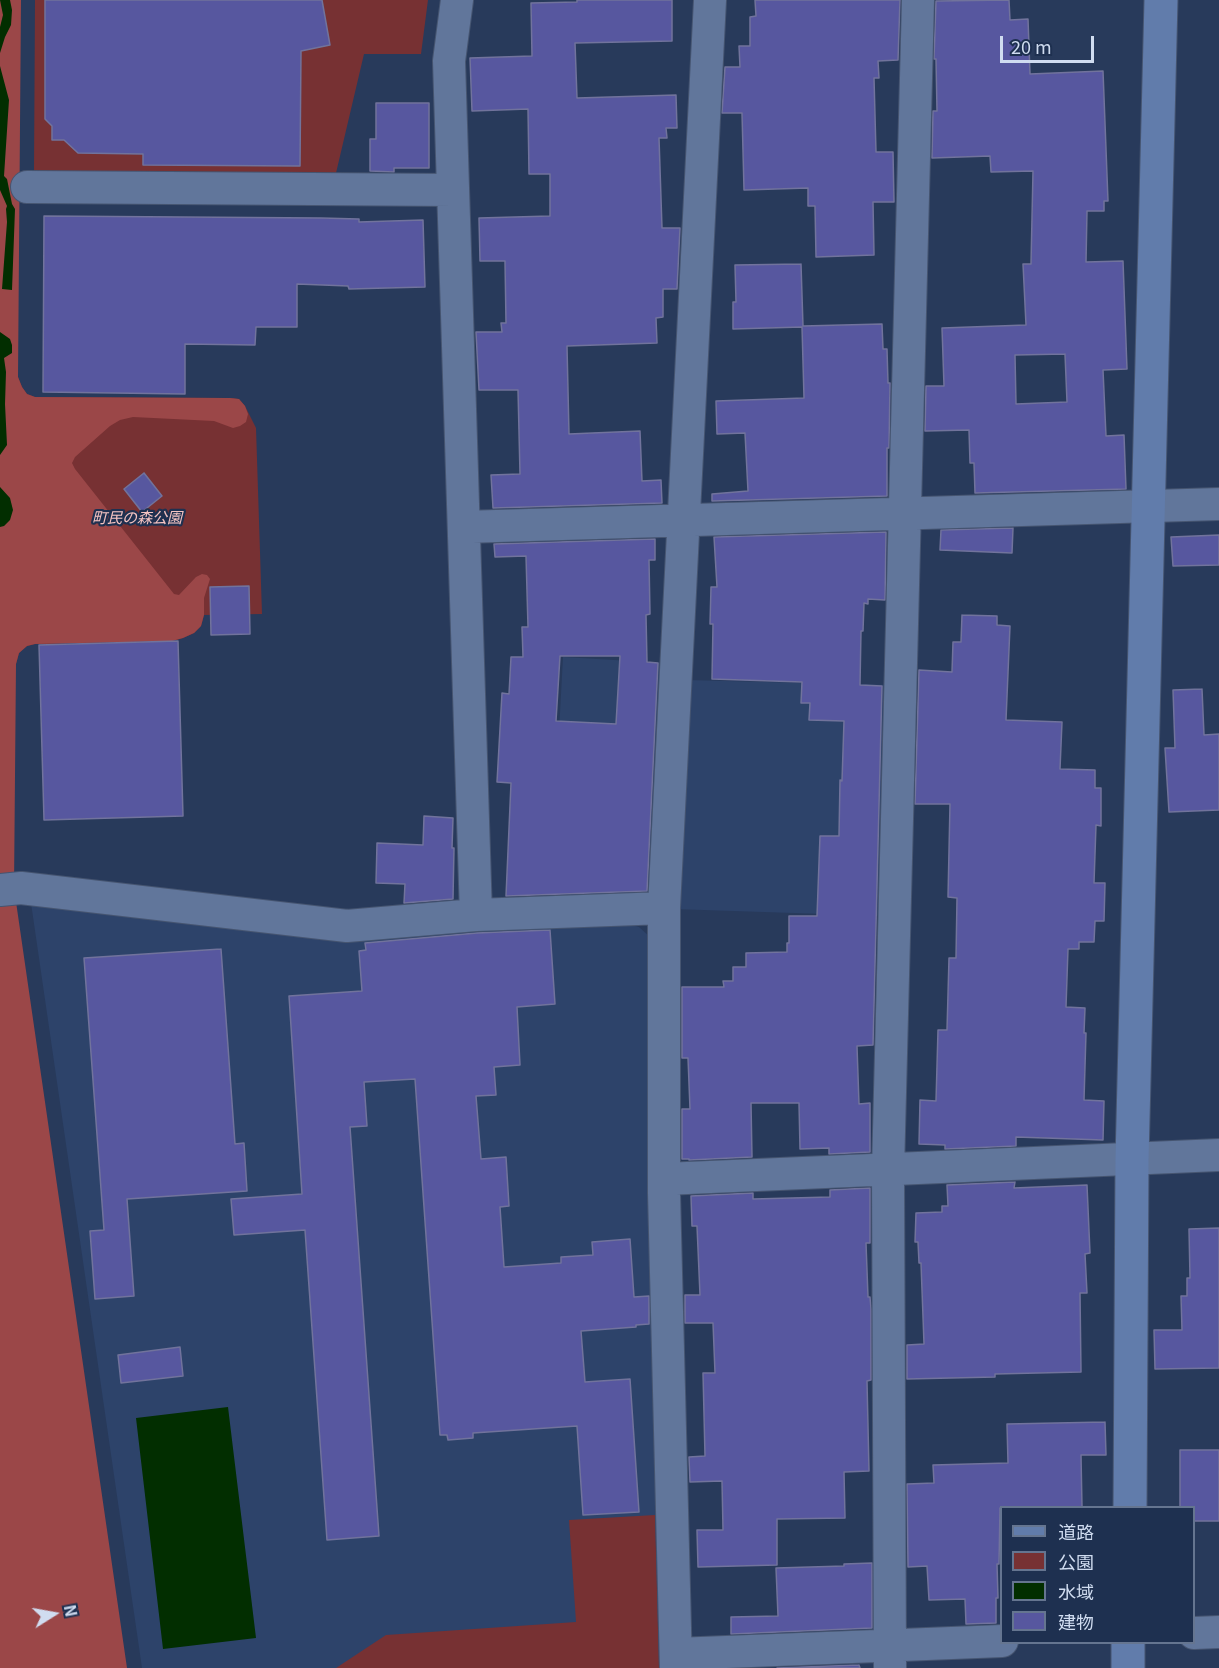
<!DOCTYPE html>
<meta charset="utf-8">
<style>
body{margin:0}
#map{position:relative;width:1219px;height:1668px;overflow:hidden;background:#283a5b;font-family:Georgia,"Noto Sans JP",serif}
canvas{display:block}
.legend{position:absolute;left:1000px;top:1506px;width:195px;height:138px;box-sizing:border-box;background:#1e3050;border:2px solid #657590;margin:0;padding:8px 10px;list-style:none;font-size:18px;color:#d0dcf0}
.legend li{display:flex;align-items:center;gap:12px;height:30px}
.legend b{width:30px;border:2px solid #657590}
.north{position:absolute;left:24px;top:1584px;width:60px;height:60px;-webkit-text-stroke:4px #1e3050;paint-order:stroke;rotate:79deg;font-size:16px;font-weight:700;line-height:24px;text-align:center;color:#d0dcf0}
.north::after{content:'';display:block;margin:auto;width:21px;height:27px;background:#d0dcf0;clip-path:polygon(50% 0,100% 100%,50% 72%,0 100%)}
.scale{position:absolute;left:1000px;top:36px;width:94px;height:27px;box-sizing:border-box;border:3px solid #d0dcf0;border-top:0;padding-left:8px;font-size:18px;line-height:21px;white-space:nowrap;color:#d0dcf0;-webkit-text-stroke:4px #1e3050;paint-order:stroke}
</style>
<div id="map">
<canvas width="1219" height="1668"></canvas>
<ul class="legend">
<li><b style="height:8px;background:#617cab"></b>道路</li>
<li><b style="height:16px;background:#773133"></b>公園</li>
<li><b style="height:16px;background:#022e00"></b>水域</li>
<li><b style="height:16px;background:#57579f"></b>建物</li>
</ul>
<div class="north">N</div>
<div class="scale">20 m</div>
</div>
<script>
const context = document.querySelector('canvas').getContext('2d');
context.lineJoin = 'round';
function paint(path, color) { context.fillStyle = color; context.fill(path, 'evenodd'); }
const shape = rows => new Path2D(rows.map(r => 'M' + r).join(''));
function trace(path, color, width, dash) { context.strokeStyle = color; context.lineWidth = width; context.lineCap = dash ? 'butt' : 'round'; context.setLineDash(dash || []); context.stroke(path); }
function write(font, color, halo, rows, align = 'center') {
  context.font = font + ' Georgia,"Noto Sans JP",serif'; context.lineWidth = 4.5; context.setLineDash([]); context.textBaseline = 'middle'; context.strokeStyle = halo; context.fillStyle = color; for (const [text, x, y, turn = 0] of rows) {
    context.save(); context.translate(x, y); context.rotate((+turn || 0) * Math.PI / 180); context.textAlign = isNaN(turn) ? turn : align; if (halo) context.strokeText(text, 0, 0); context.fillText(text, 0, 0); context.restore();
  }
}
paint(shape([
 [563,657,666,663,654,896,550,900],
 [685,680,892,685,885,916,673,909],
 [31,903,623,922,639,927,650,937,669,1668,142,1668]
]), '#2d436a');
paint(shape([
 [35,0,428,0,421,54,364,54,336,173,34,171],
 [18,377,22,387,27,394,35,397,230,398,239,399,245,406,256,428,262,614,204,615,201,626,194,633,183,638,172,641,35,644,27,646,19,653,16,664],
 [655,1515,659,1668,336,1668,386,1635,576,1622,569,1520]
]), '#773133');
paint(shape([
 [0,0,21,0,18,377,22,387,27,394,35,397,230,398,239,399,245,406,248,414,246,422,240,426,233,428,214,421,133,417,120,420,110,426,75,457,72,463,75,469,174,594,179,595,196,577,202,574,207,575,210,579,204,598,204,615,201,626,194,633,183,638,172,641,35,644,27,646,19,653,16,664,14,888,127,1668,0,1668]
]), '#9b4748');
paint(shape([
 [0,0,10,0,12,10,11,25,5,37,0,53,0,27,3,15],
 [0,66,9,100,4,176,7,179,12,204,15,209,12,290,2,289,7,222,6,209,7,206,0,190],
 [0,332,10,339,12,345,12,353,4,358,6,372,5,404,7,445,0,455],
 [0,487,10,498,13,510,10,520,4,526,0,527],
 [228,1407,256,1638,163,1649,136,1418]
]), '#022e00');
const building = shape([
 [45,0,322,0,330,45,301,51,300,166,143,165,143,154,78,153,64,140,52,140,52,126,45,119,45,0],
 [577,0,672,0,672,41,575,43,577,98,676,95,677,128,666,128,667,138,659,138,662,228,680,228,677,289,663,289,663,317,656,318,657,343,567,346,569,434,640,431,642,481,661,480,662,503,493,508,491,475,520,474,518,390,479,390,476,332,502,332,501,323,506,323,505,261,480,261,479,218,550,216,550,174,529,174,528,109,472,111,470,58,532,56,531,3,577,2,577,0],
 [755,0,900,0,898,60,878,61,879,78,874,78,876,152,893,152,894,202,873,202,874,255,816,257,815,206,808,206,808,188,744,190,742,113,722,113,725,67,740,67,739,46,750,46,750,17,756,16,755,0],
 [1009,0,1010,20,1028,19,1030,74,1103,71,1108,201,1104,201,1104,211,1087,211,1086,262,1123,261,1127,369,1103,370,1106,436,1124,435,1126,489,975,493,974,463,970,463,969,430,925,431,926,386,944,386,942,328,1026,325,1023,264,1031,264,1033,171,991,172,990,156,932,158,933,111,937,111,936,59,934,59,936,1,1009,0],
 [1065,354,1067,402,1016,404,1015,355,1065,354],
 [376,103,429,103,429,168,394,168,394,172,370,171,370,139,376,139,376,103],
 [44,216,321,218,359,219,359,222,423,220,425,287,349,289,348,286,297,284,297,327,256,327,255,345,185,344,185,394,43,392,44,216],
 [801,264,803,326,882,324,883,349,887,349,888,383,890,383,889,448,887,448,887,496,712,501,712,494,748,491,745,433,717,434,716,401,804,398,802,327,733,329,733,302,736,302,735,265,801,264],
 [144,473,162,496,142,512,124,489,144,473],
 [1013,528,1012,553,940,550,941,530,1013,528],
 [886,532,885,600,868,599,868,604,864,603,863,631,861,631,860,685,882,686,873,1045,857,1046,859,1104,870,1103,870,1152,829,1154,829,1148,800,1149,799,1103,751,1103,752,1157,689,1160,689,1159,682,1159,682,1109,690,1109,688,1058,682,1058,682,987,724,987,723,981,733,981,733,967,746,967,746,953,787,952,787,943,789,943,789,916,817,916,820,836,839,836,840,780,842,781,844,721,809,720,810,703,801,703,802,682,712,679,713,624,710,624,711,587,717,587,714,537,886,532],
 [1219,535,1219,565,1173,566,1171,537,1219,535],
 [655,539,655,560,649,560,650,614,646,615,647,662,658,663,647,891,506,896,511,783,497,782,502,693,509,694,511,657,523,657,522,627,528,627,526,556,495,557,494,544,655,539],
 [560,656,620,656,616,724,556,721,560,656],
 [249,586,250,634,211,635,210,587,249,586],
 [962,615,997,616,997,625,1010,626,1006,720,1062,722,1060,769,1095,770,1095,788,1101,788,1101,826,1096,825,1094,883,1105,883,1104,921,1095,921,1094,942,1079,942,1079,949,1068,949,1066,1007,1085,1008,1084,1033,1086,1033,1084,1100,1104,1101,1103,1140,1016,1137,1016,1146,945,1149,945,1145,919,1144,920,1100,936,1101,938,1030,947,1030,949,958,956,958,957,898,948,897,950,804,915,804,919,670,952,672,953,642,961,642,962,615],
 [178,641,183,816,44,820,39,645,178,641],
 [1202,689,1204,735,1219,734,1219,810,1169,812,1165,748,1175,748,1173,690,1202,689],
 [424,816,453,818,452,848,454,848,453,899,404,903,405,884,376,883,377,843,423,845,424,816],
 [550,930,555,1004,517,1007,520,1065,494,1067,496,1095,476,1096,481,1159,506,1157,509,1206,500,1207,504,1267,561,1263,561,1257,593,1255,592,1242,630,1239,634,1297,649,1296,649,1324,636,1325,636,1327,581,1331,585,1382,630,1379,639,1512,583,1515,577,1426,473,1433,473,1438,448,1440,447,1435,440,1435,415,1079,364,1082,367,1126,350,1127,379,1536,327,1540,305,1230,234,1235,231,1199,302,1194,289,996,362,991,359,951,366,950,365,943,477,933,550,930],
 [221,949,235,1144,244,1143,247,1191,127,1199,134,1296,95,1299,90,1231,104,1230,84,958,221,949],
 [1015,1182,1014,1188,1087,1185,1090,1253,1085,1254,1087,1293,1080,1293,1081,1372,995,1374,995,1377,907,1379,907,1345,924,1344,921,1263,919,1263,918,1242,915,1242,916,1213,942,1212,942,1206,948,1206,947,1185,1015,1182],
 [870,1188,870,1243,866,1243,868,1297,870,1297,871,1309,871,1380,867,1381,869,1471,844,1472,845,1518,777,1519,777,1565,698,1567,697,1530,723,1530,722,1481,690,1482,689,1457,705,1456,703,1373,715,1373,713,1323,685,1323,685,1295,700,1295,697,1226,692,1226,691,1196,753,1193,753,1199,830,1197,830,1190,870,1188],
 [1219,1228,1219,1368,1155,1369,1154,1330,1182,1330,1181,1296,1187,1296,1187,1278,1190,1278,1189,1229,1219,1228],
 [180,1347,183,1376,121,1383,118,1355,180,1347],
 [1105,1422,1106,1455,1081,1455,1082,1507,1000,1508,999,1564,997,1564,998,1598,996,1598,996,1623,966,1624,965,1599,929,1600,927,1566,908,1567,907,1484,934,1483,933,1465,1008,1463,1007,1424,1105,1422],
 [1180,1450,1219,1450,1219,1521,1194,1521,1194,1508,1180,1508,1180,1450],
 [872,1563,872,1628,731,1634,731,1617,778,1616,776,1568,844,1566,844,1564,872,1563],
 [859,1665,860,1668,777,1668,859,1665]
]);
paint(building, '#57579f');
trace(building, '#71739c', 1.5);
const street = shape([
 [457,0,449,61,476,915],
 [27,187,453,190],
 [464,527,1219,504],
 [0,890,21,888,347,926,476,915,664,908],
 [664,1179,1219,1155],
 [1194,1633,1219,1632],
 [676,1654,1002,1641],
 [676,1668,664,1193,664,908,710,0],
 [890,1668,888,1170,918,0]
]);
const secondary = shape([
 [1130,1508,1132,1160,1161,0],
 [1128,1668,1128,1642]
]);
trace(street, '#465571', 34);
trace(secondary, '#465571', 35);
trace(street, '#61769b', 32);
trace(secondary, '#617cab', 33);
write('italic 15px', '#f6c4c2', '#1e3050', [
 ["町民の森公園",137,517]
]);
</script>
